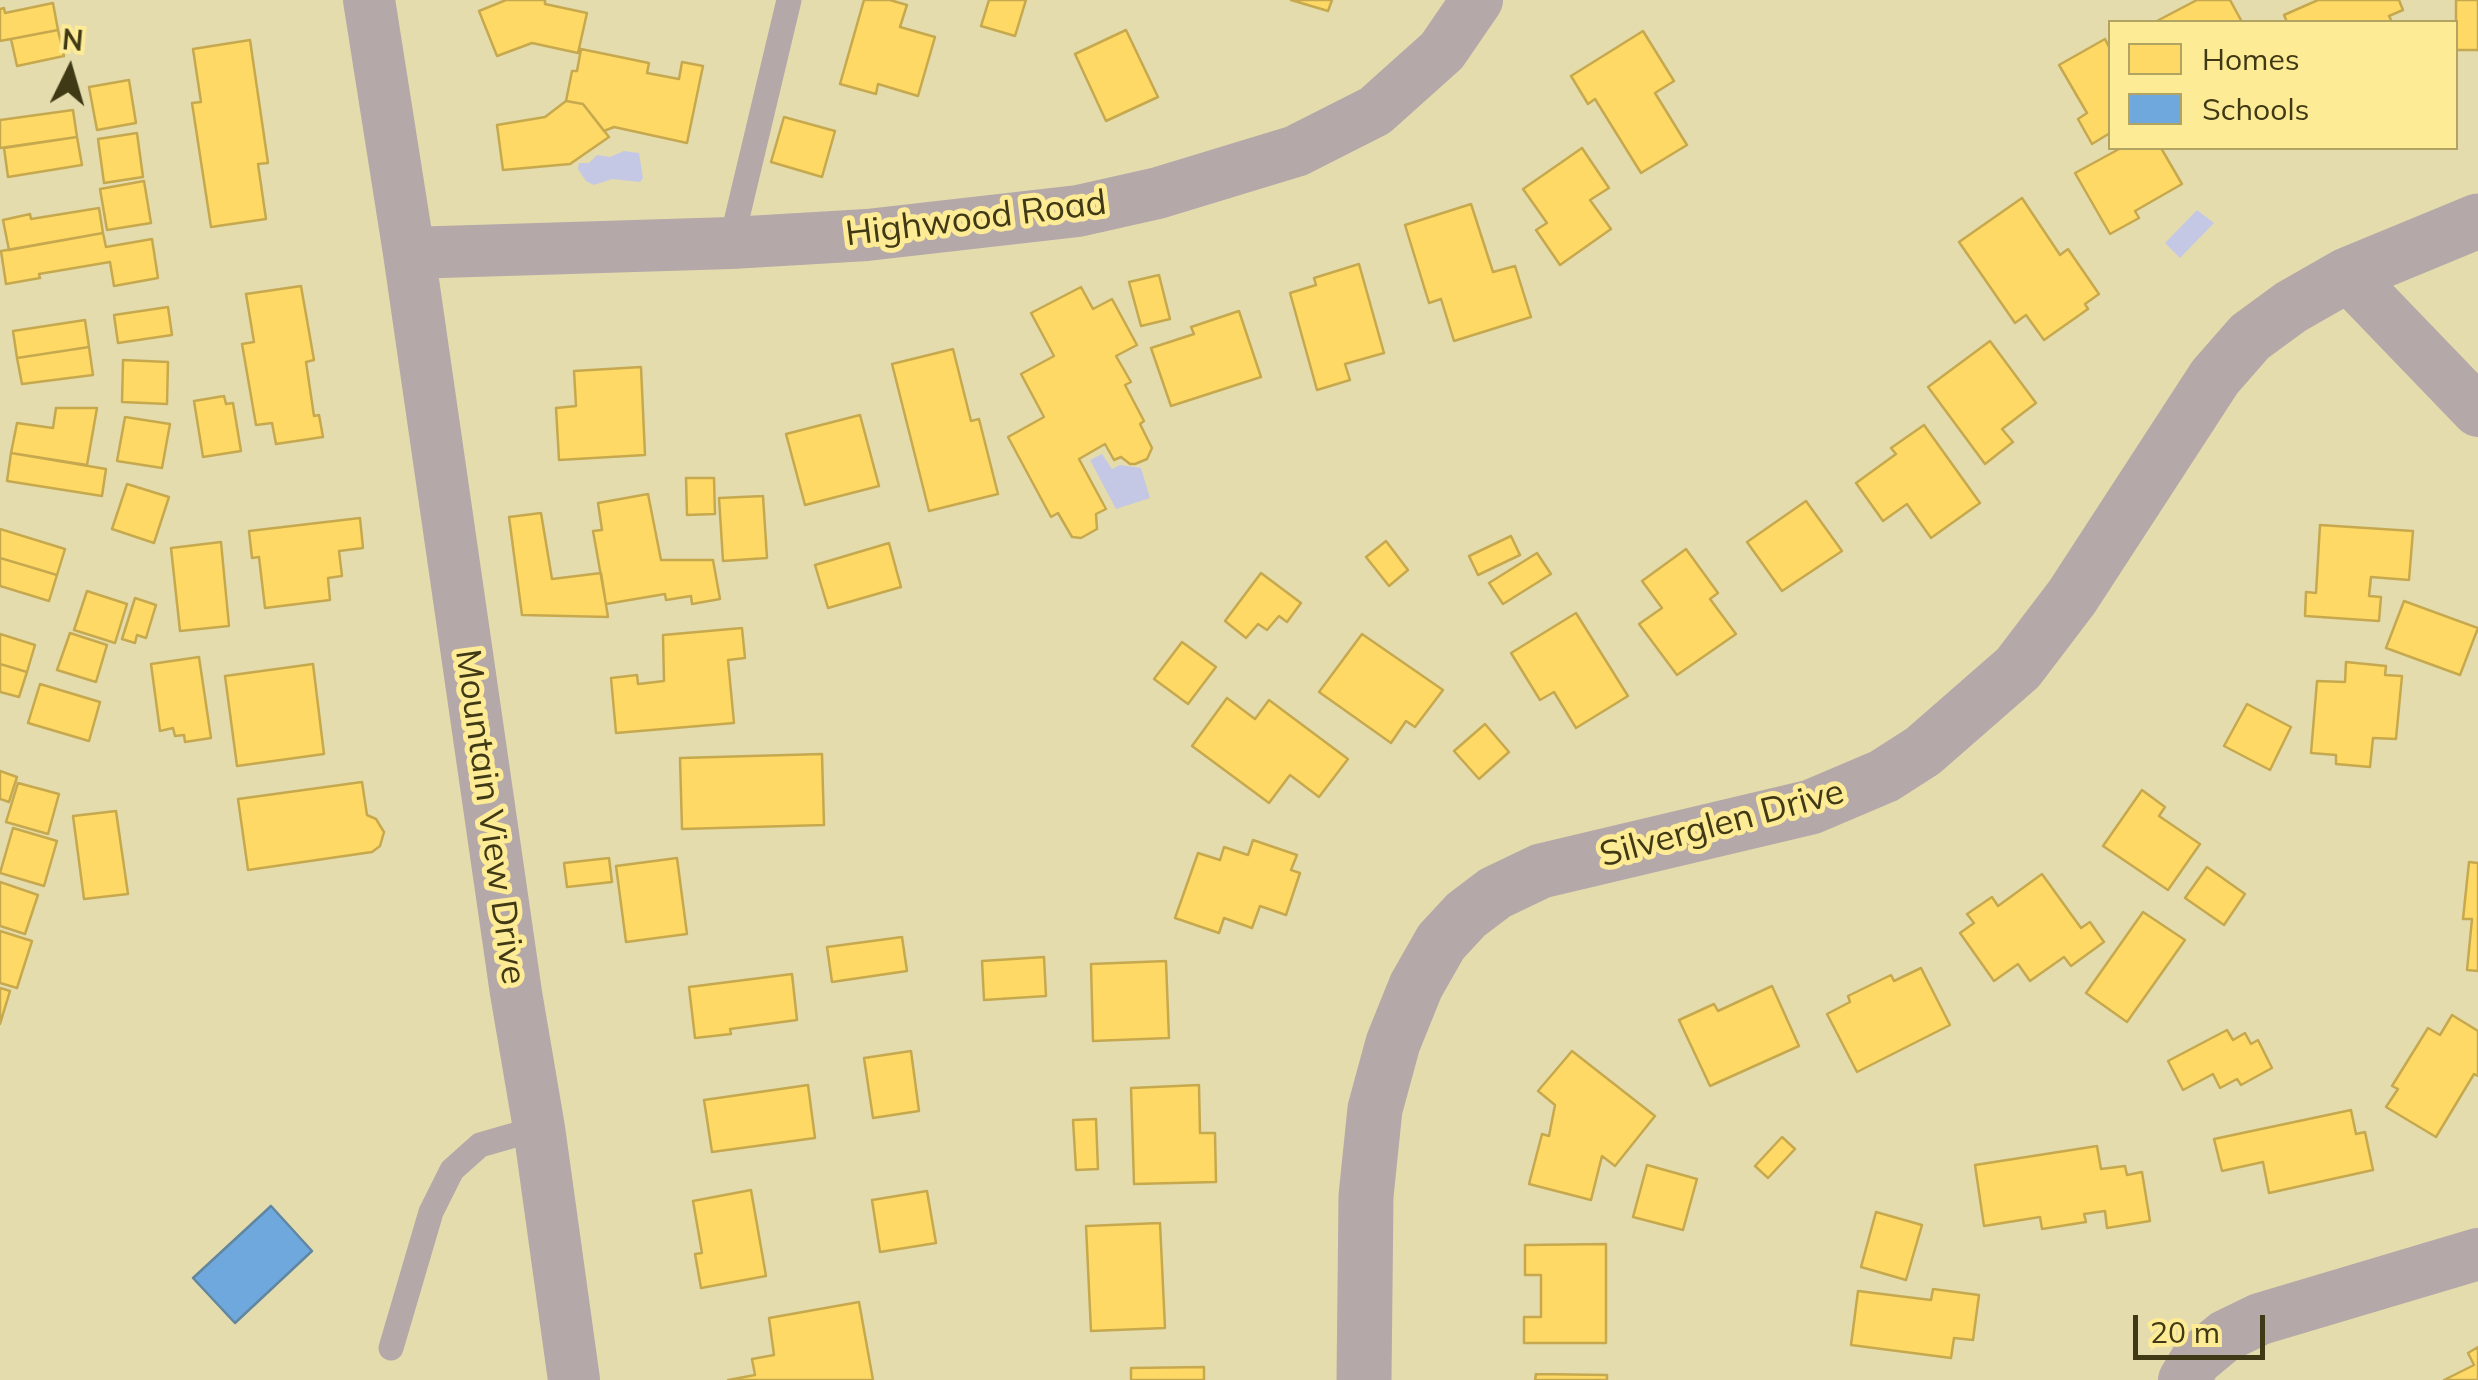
<!DOCTYPE html>
<style>
body{margin:0}
#map{position:relative;width:2478px;height:1380px;overflow:hidden;background:#e5dcad;font-family:Mulish,sans-serif}
canvas{display:block}
.legend{position:absolute;left:2108px;top:20px;width:350px;height:130px;box-sizing:border-box;background:#fdeb95;border:2px solid #b1a462;margin:0;padding:12px 18px;list-style:none;font-size:30px;color:#403915}
.legend li{display:flex;align-items:center;gap:20px;height:50px}
.legend b{width:50px;border:2px solid #b1a462}
.north{position:absolute;left:20px;top:20px;width:100px;height:100px;-webkit-text-stroke:8px #fdeb95;paint-order:stroke;rotate:5deg;font-size:28px;font-weight:700;line-height:40px;text-align:center;color:#403915}
.north::after{content:'';display:block;margin:auto;width:35px;height:45px;background:#403915;clip-path:polygon(50% 0,100% 100%,50% 72%,0 100%)}
.scale{position:absolute;left:2133px;top:1315px;width:132px;height:45px;box-sizing:border-box;border:5px solid #403915;border-top:0;padding-left:12px;font-size:30px;line-height:35px;white-space:nowrap;color:#403915;-webkit-text-stroke:8px #fdeb95;paint-order:stroke}
</style>
<div id="map">
<canvas width="2478" height="1380"></canvas>
<ul class="legend">
<li><b style="height:28px;background:#ffd966"></b>Homes</li>
<li><b style="height:28px;background:#6fa8dc"></b>Schools</li>
</ul>
<div class="north">N</div>
<div class="scale">20 m</div>
</div>
<script>
const context = document.querySelector('canvas').getContext('2d');
context.lineJoin = 'round';
function paint(path, color) { context.fillStyle = color; context.fill(path, 'evenodd'); }
const shape = rows => new Path2D(rows.map(r => 'M' + r).join(''));
function trace(path, color, width, dash) { context.strokeStyle = color; context.lineWidth = width; context.lineCap = dash ? 'butt' : 'round'; context.setLineDash(dash || []); context.stroke(path); }
function write(font, color, halo, rows, align = 'center') {
  context.font = font + ' Mulish,sans-serif'; context.lineWidth = 10; context.setLineDash([]); context.textBaseline = 'middle'; context.strokeStyle = halo; context.fillStyle = color; for (const [text, x, y, turn = 0] of rows) {
    context.save(); context.translate(x, y); context.rotate((+turn || 0) * Math.PI / 180); context.textAlign = isNaN(turn) ? turn : align; if (halo) context.strokeText(text, 0, 0); context.fillText(text, 0, 0); context.restore();
  }
}
paint(shape([
 [624,151,639,153,643,178,640,182,612,179,594,185,586,181,578,169,579,163,589,163,597,155,610,157],
 [2197,210,2214,223,2180,258,2165,243],
 [1102,454,1112,469,1120,465,1141,468,1150,498,1116,509,1090,460]
]), '#c4c8e4');
const homes = shape([
 [545,0,545,4,587,13,578,53,532,43,497,56,479,11,506,0,545,0],
 [864,0,890,0,907,5,900,27,935,37,918,96,878,84,876,94,840,84,864,0],
 [989,0,1026,0,1015,36,981,26,989,0],
 [1291,0,1332,0,1328,11,1291,0],
 [2197,0,2230,0,2242,22,2155,22,2197,0],
 [2318,0,2399,0,2403,10,2389,16,2392,22,2287,22,2284,15,2318,0],
 [2456,0,2478,0,2478,50,2456,50,2456,0],
 [53,3,58,30,0,41,0,9,4,8,5,13,53,3],
 [58,30,64,56,17,66,11,39,58,30],
 [1126,30,1158,97,1106,121,1075,54,1126,30],
 [1643,31,1674,81,1655,93,1687,145,1641,173,1595,99,1588,104,1571,76,1643,31],
 [2105,39,2110,49,2110,133,2092,144,2078,119,2087,113,2059,65,2105,39],
 [250,40,268,163,258,164,266,219,211,227,192,103,201,102,193,49,250,40],
 [581,49,649,63,647,73,679,79,682,62,703,66,687,143,614,127,604,131,583,104,566,101,572,71,577,71,581,49],
 [129,80,136,123,97,130,89,87,129,80],
 [566,101,583,104,609,137,570,164,503,170,497,125,545,117,566,101],
 [73,110,77,137,0,148,0,120,73,110],
 [784,117,835,131,822,177,771,162,784,117],
 [137,133,143,177,104,183,98,139,137,133],
 [77,137,82,165,8,177,4,148,77,137],
 [1582,148,1609,188,1590,200,1611,229,1560,265,1536,230,1547,223,1523,189,1582,148],
 [2121,148,2161,148,2182,184,2135,211,2139,218,2110,234,2075,173,2121,148],
 [144,181,151,223,107,230,100,189,144,181],
 [2022,198,2060,255,2068,249,2099,294,2085,304,2088,309,2044,340,2026,315,2015,323,1959,242,2022,198],
 [1471,204,1493,272,1515,266,1531,317,1454,341,1441,299,1429,303,1405,225,1471,204],
 [99,208,103,233,9,250,3,220,30,214,31,219,99,208],
 [103,233,106,247,152,239,158,278,114,286,110,262,39,274,40,278,6,284,1,251,103,233],
 [1359,264,1384,353,1345,364,1350,380,1317,390,1290,293,1316,285,1314,278,1359,264],
 [1159,275,1170,319,1141,326,1129,282,1159,275],
 [301,286,314,360,306,362,314,416,319,415,323,437,276,444,272,423,256,425,242,344,254,342,246,294,301,286],
 [1081,287,1093,309,1112,299,1137,345,1116,356,1131,382,1125,385,1144,421,1140,424,1152,448,1147,459,1135,464,1130,464,1121,457,1114,460,1105,444,1079,459,1106,509,1096,514,1097,529,1081,538,1072,537,1058,513,1051,517,1008,437,1044,417,1021,374,1054,356,1031,313,1081,287],
 [168,307,172,335,118,343,114,315,168,307],
 [1239,311,1261,377,1171,406,1151,348,1194,334,1191,327,1239,311],
 [85,320,89,347,17,358,13,331,85,320],
 [1990,341,2036,403,2002,429,2013,442,1985,464,1928,387,1990,341],
 [89,347,93,375,22,384,17,358,89,347],
 [953,349,971,421,979,419,998,494,929,511,892,364,953,349],
 [123,360,168,362,167,404,122,402,123,360],
 [641,367,645,455,559,460,556,408,576,406,574,371,641,367],
 [224,396,226,404,233,403,241,451,203,457,194,401,224,396],
 [56,408,97,408,87,465,11,453,17,423,53,428,56,408],
 [860,415,879,486,805,505,786,434,860,415],
 [125,417,170,424,162,468,117,461,125,417],
 [1924,425,1980,503,1931,538,1907,504,1883,521,1856,483,1896,454,1891,448,1924,425],
 [11,453,106,469,102,496,7,481,11,453],
 [686,478,714,478,715,514,687,515,686,478],
 [127,484,169,497,154,543,112,529,127,484],
 [648,494,661,560,713,560,720,599,692,604,691,596,666,600,665,594,606,604,593,531,602,530,598,503,648,494],
 [763,496,767,558,723,561,719,498,763,496],
 [1806,501,1842,551,1782,591,1747,542,1806,501],
 [541,513,552,579,601,573,608,617,522,615,509,517,541,513],
 [360,518,363,548,339,551,342,576,328,578,330,600,265,608,259,557,252,558,249,531,360,518],
 [2320,525,2413,531,2409,580,2371,577,2369,596,2381,597,2379,621,2305,616,2306,592,2316,593,2320,525],
 [0,529,65,549,57,575,0,558,0,529],
 [1511,536,1520,555,1478,575,1469,556,1511,536],
 [1386,541,1408,570,1389,586,1366,557,1386,541],
 [221,542,229,626,180,631,171,548,221,542],
 [889,543,901,587,828,608,815,565,889,543],
 [1686,549,1718,593,1710,599,1736,634,1677,675,1639,624,1662,608,1642,581,1686,549],
 [1537,553,1551,574,1503,604,1489,583,1537,553],
 [0,558,57,575,49,601,0,586,0,558],
 [1261,573,1301,603,1287,622,1279,616,1267,630,1258,624,1246,638,1225,621,1261,573],
 [87,591,127,604,115,643,74,630,87,591],
 [135,598,156,605,146,638,137,635,135,643,122,639,135,598],
 [2404,601,2478,628,2460,675,2386,648,2404,601],
 [1576,613,1628,696,1576,728,1554,692,1540,700,1511,653,1576,613],
 [742,628,745,658,728,660,734,723,616,733,611,678,637,675,638,684,664,681,663,635,742,628],
 [70,633,107,645,96,682,57,670,70,633],
 [0,634,35,645,27,672,0,664,0,634],
 [1362,634,1443,690,1415,727,1406,721,1391,743,1319,692,1362,634],
 [1182,642,1216,667,1188,704,1154,679,1182,642],
 [199,657,211,738,185,742,184,735,175,736,173,728,160,731,151,664,199,657],
 [2346,662,2386,666,2385,675,2402,676,2396,739,2373,738,2370,767,2336,764,2336,755,2311,753,2317,681,2345,682,2346,662],
 [0,664,27,672,19,697,0,692,0,664],
 [313,664,324,754,237,766,225,676,313,664],
 [40,684,100,702,89,741,28,723,40,684],
 [1227,698,1255,719,1269,700,1348,759,1319,797,1290,775,1269,803,1192,746,1227,698],
 [2247,704,2291,727,2270,770,2224,746,2247,704],
 [1485,724,1509,752,1479,779,1454,751,1485,724],
 [822,754,824,825,682,829,680,758,822,754],
 [0,771,17,777,9,802,0,799,0,771],
 [362,782,367,815,376,819,384,832,380,846,372,852,248,870,238,799,362,782],
 [18,783,59,794,48,834,6,822,18,783],
 [2142,790,2165,807,2159,816,2200,844,2168,890,2103,846,2142,790],
 [116,811,128,894,84,899,73,816,116,811],
 [13,828,57,841,44,886,0,873,13,828],
 [1253,840,1297,855,1291,870,1300,873,1286,915,1260,906,1252,928,1224,918,1219,933,1175,918,1198,853,1220,860,1224,847,1248,855,1253,840],
 [609,858,612,882,567,887,564,863,609,858],
 [677,858,687,934,626,942,616,866,677,858],
 [2469,862,2478,863,2478,971,2467,970,2472,919,2463,919,2469,862],
 [2207,867,2245,894,2224,925,2185,898,2207,867],
 [2042,874,2081,928,2090,922,2104,942,2071,966,2064,957,2030,981,2018,964,1994,981,1960,933,1974,923,1967,914,1992,897,1998,906,2042,874],
 [0,882,38,895,25,934,0,926,0,882],
 [2143,912,2185,940,2127,1022,2086,993,2143,912],
 [0,931,32,941,17,988,0,983,0,931],
 [902,937,907,971,832,982,827,947,902,937],
 [1044,957,1046,996,984,1000,982,961,1044,957],
 [1166,961,1169,1038,1093,1041,1091,964,1166,961],
 [1921,968,1950,1025,1857,1072,1827,1014,1850,1002,1848,996,1891,975,1894,981,1921,968],
 [792,974,797,1020,730,1029,731,1034,695,1038,689,987,792,974],
 [1772,986,1799,1046,1710,1086,1679,1020,1714,1004,1718,1011,1772,986],
 [0,988,10,991,0,1024,0,988],
 [2452,1015,2478,1031,2478,1076,2474,1074,2436,1137,2386,1107,2398,1089,2392,1086,2428,1028,2440,1035,2452,1015],
 [2227,1030,2233,1040,2245,1033,2251,1044,2258,1040,2272,1068,2241,1085,2237,1079,2220,1088,2213,1074,2183,1090,2168,1061,2227,1030],
 [911,1051,919,1111,873,1118,864,1058,911,1051],
 [1572,1051,1655,1116,1615,1166,1602,1156,1591,1200,1529,1184,1542,1134,1549,1136,1555,1105,1538,1091,1572,1051],
 [808,1085,815,1138,712,1152,704,1100,808,1085],
 [1199,1085,1200,1133,1215,1133,1216,1182,1134,1184,1131,1088,1199,1085],
 [2351,1110,2356,1134,2365,1132,2373,1170,2269,1193,2263,1162,2222,1171,2214,1139,2351,1110],
 [1096,1119,1098,1169,1076,1170,1073,1120,1096,1119],
 [1782,1137,1795,1149,1768,1178,1755,1166,1782,1137],
 [2097,1146,2101,1169,2125,1166,2127,1175,2142,1172,2150,1221,2107,1228,2105,1211,2084,1214,2086,1222,2042,1229,2040,1217,1984,1226,1975,1165,2097,1146],
 [1647,1165,1697,1179,1683,1230,1633,1217,1647,1165],
 [751,1190,766,1276,701,1288,695,1254,702,1253,693,1201,751,1190],
 [927,1191,936,1243,880,1252,872,1200,927,1191],
 [1876,1212,1922,1225,1906,1280,1861,1267,1876,1212],
 [1160,1223,1165,1328,1091,1331,1086,1226,1160,1223],
 [1606,1244,1606,1343,1524,1343,1524,1317,1541,1317,1541,1275,1525,1275,1525,1245,1606,1244],
 [1933,1289,1979,1295,1973,1340,1954,1338,1951,1358,1851,1345,1858,1291,1931,1300,1933,1289],
 [859,1302,873,1380,728,1380,755,1375,752,1359,774,1355,769,1318,859,1302],
 [2478,1347,2478,1380,2444,1380,2474,1365,2468,1353,2478,1347],
 [1204,1367,1204,1380,1131,1380,1131,1368,1204,1367],
 [1536,1374,1607,1375,1607,1380,1535,1380,1536,1374]
]);
paint(homes, '#ffd966');
trace(homes, '#c6a94e', 2.5);
const schools = shape([
 [271,1206,312,1251,235,1323,193,1278,271,1206]
]);
paint(schools, '#6fa8dc');
trace(schools, '#6187a0', 2.5);
trace(shape([
 [731,243,789,0],
 [391,1348,431,1212,452,1170,480,1145,539,1128]
]), '#b4a8a8', 25);
trace(shape([
 [369,0,409,253,516,993,539,1128,574,1380],
 [409,253,731,243,867,235,1078,211,1158,193,1296,151,1375,111,1442,51,1477,0],
 [2347,275,2478,411],
 [2184,1380,2196,1360,2225,1336,2260,1319,2478,1254]
]), '#b4a8a8', 52);
trace(shape([
 [1364,1380,1366,1196,1375,1109,1393,1043,1416,986,1441,942,1466,915,1495,893,1541,871,1811,807,1884,776,1923,751,2018,668,2072,597,2215,377,2250,337,2291,307,2347,275,2478,221]
]), '#b4a8a8', 55);
write('35px', '#403915', '#fdeb95', [
 ["Highwood Road",976,219,-7],
 ["Mountain View Drive",490,817,82],
 ["Silverglen Drive",1722,824,-15]
]);
</script>
